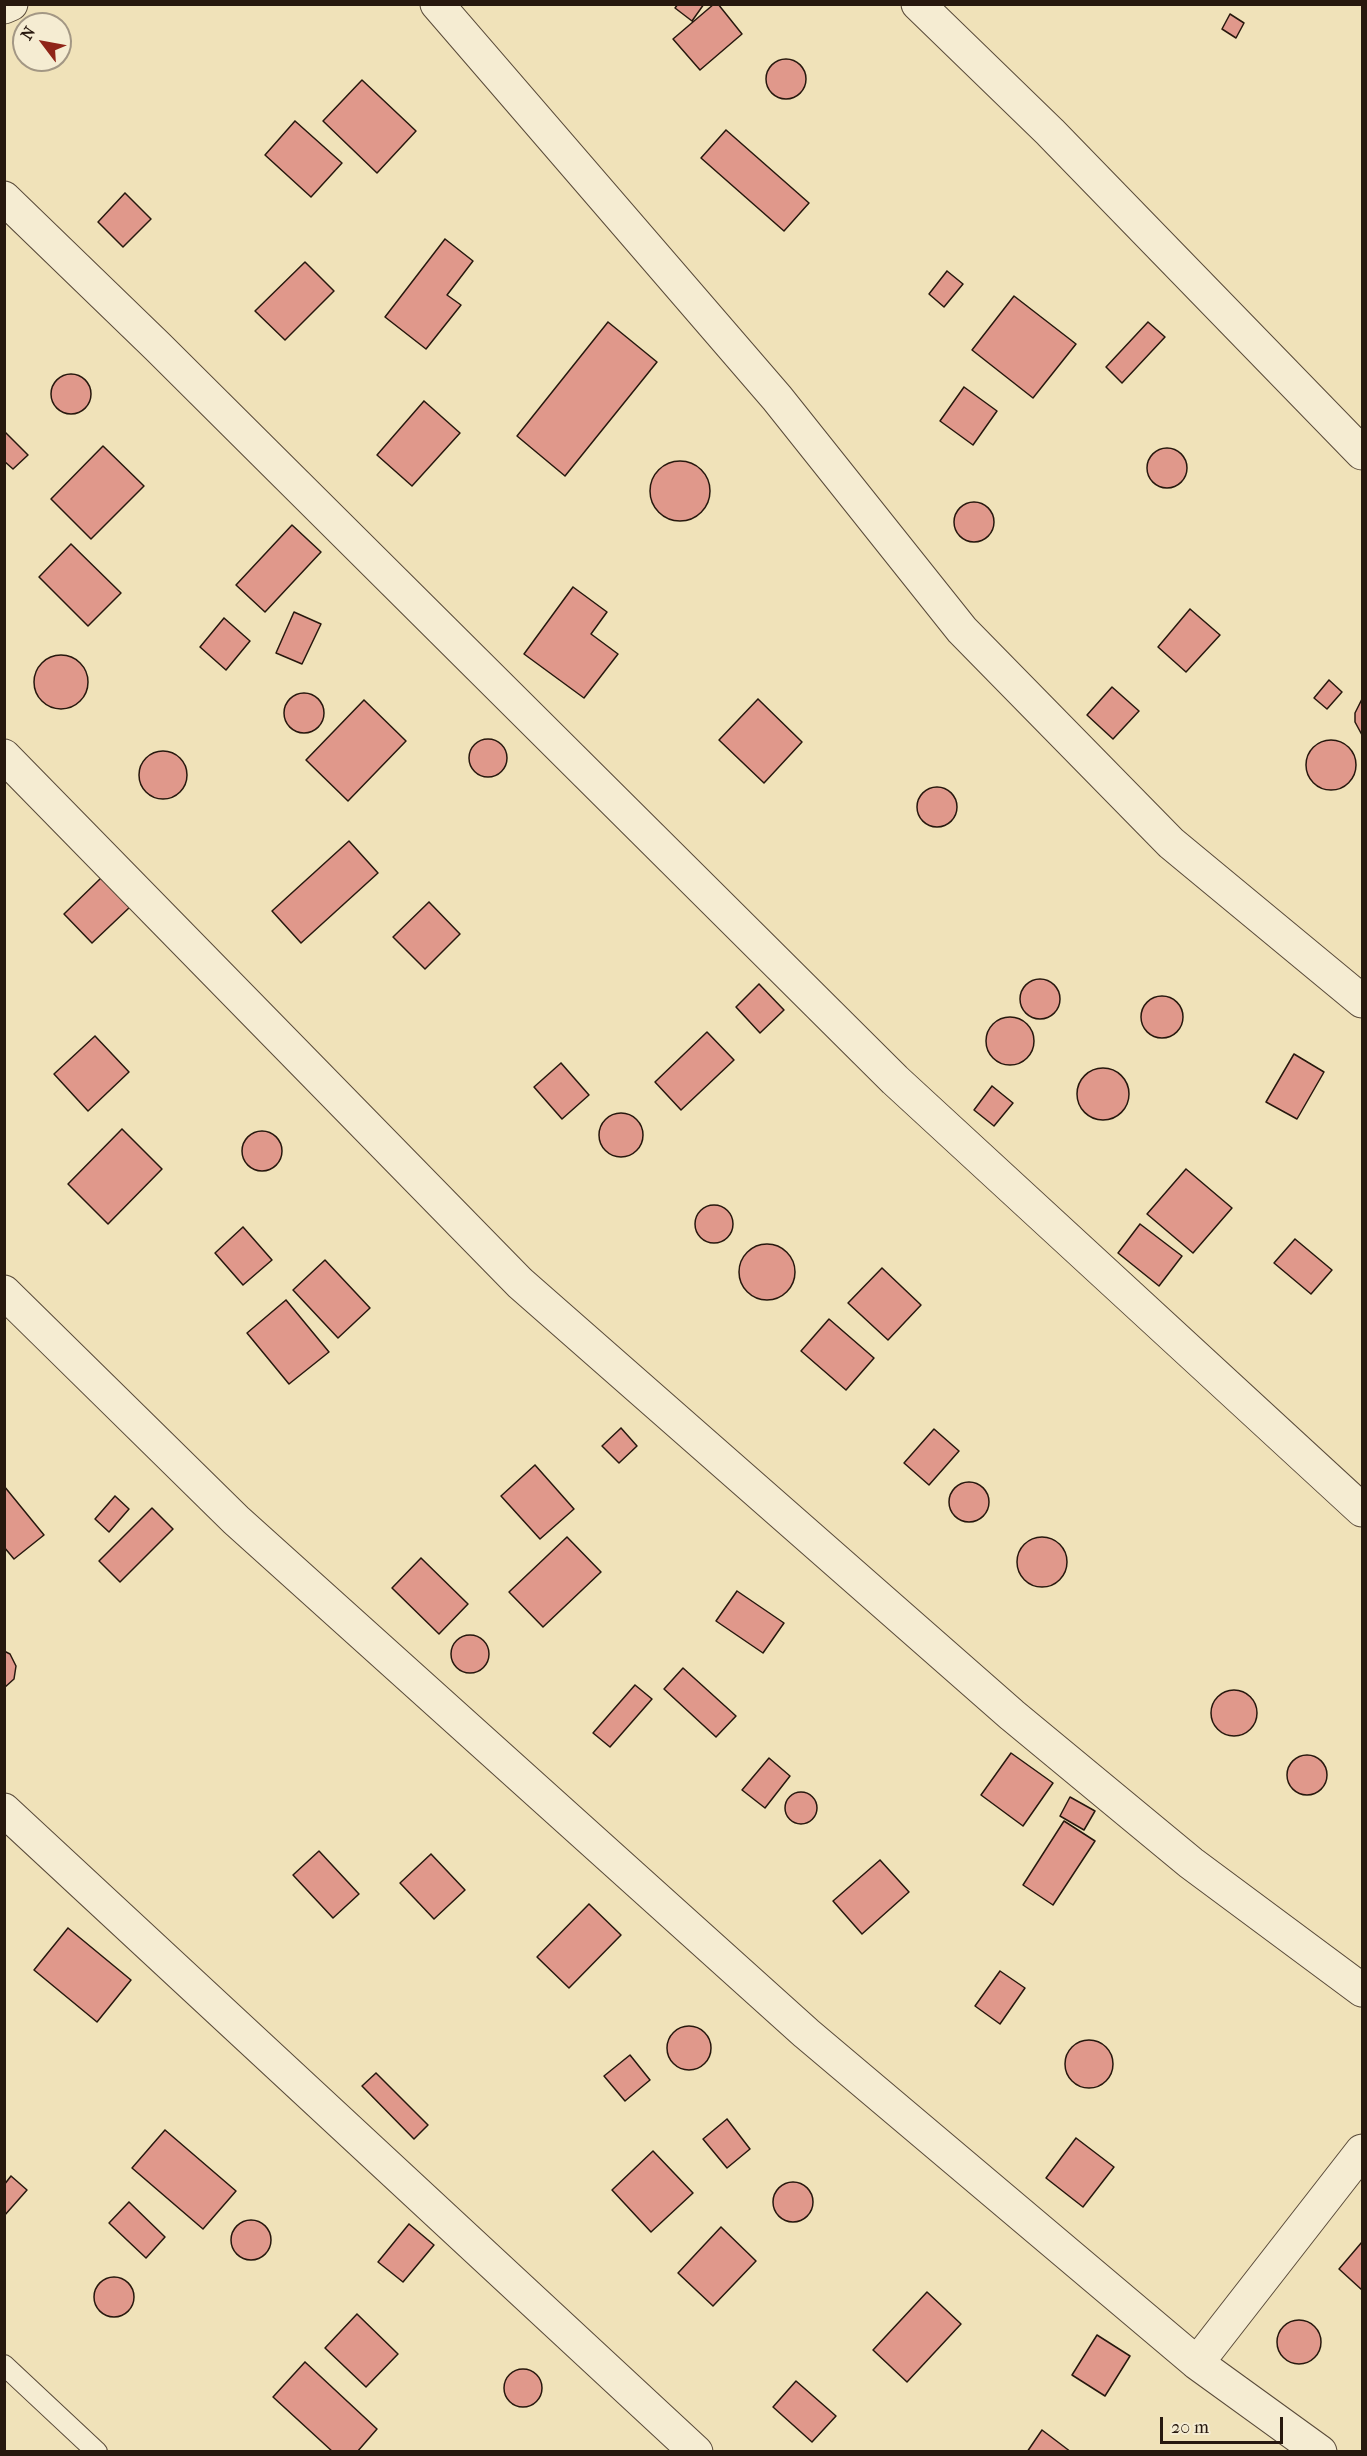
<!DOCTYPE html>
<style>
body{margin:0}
#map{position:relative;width:1367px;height:2456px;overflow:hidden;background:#f0e2b9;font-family:"IM FELL French Canon",serif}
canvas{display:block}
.frame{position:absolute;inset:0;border:6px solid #27180e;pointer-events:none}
.north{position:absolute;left:12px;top:12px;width:60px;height:60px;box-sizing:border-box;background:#f5ecd2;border:2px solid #a39784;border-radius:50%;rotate:302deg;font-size:16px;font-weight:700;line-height:24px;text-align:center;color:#27180e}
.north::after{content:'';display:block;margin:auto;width:21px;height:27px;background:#8f2418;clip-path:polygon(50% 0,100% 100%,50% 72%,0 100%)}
.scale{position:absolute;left:1160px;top:2417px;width:123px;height:27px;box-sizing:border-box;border:3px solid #27180e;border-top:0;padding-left:8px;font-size:18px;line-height:21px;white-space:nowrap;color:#27180e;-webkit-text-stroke:4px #f5ecd2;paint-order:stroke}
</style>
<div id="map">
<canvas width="1367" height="2456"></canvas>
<div class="frame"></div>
<div class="north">N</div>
<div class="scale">20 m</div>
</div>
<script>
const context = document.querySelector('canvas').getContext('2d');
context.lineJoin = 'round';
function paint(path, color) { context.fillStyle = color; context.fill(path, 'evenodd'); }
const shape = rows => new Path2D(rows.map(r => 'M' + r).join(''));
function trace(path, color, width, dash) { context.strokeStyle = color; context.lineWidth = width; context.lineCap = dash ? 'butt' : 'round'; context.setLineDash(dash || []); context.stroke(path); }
const building = shape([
 [678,4,704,4,692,21,675,8,678,4],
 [714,4,718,4,742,34,700,70,673,39,714,4],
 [1230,14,1244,23,1236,38,1222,29,1230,14],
 '766 79a20 20 0 1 1 40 0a20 20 0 1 1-40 0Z',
 [362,80,416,131,377,173,323,121,362,80],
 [295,121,342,163,311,197,265,155,295,121],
 [726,130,809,203,784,231,701,158,726,130],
 [125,193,151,219,123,247,98,222,125,193],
 [445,239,473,261,447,295,461,305,426,349,385,317,445,239],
 [305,262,334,291,285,340,255,311,305,262],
 [947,271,963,284,944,307,929,294,947,271],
 [1014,296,1076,344,1033,398,972,350,1014,296],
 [608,322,657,362,565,476,517,436,608,322],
 [1148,322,1165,337,1122,383,1106,367,1148,322],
 '51 394a20 20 0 1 1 40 0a20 20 0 1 1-40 0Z',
 [964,387,997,411,973,445,940,421,964,387],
 [424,401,460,433,412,486,377,455,424,401],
 [4,431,28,455,13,469,4,461,4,431],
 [103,446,144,486,91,539,51,499,103,446],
 '1147 468a20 20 0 1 1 40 0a20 20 0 1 1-40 0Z',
 '650 491a30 30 0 1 1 60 0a30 30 0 1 1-60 0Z',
 '954 522a20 20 0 1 1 40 0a20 20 0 1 1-40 0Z',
 [292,525,321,552,265,612,236,585,292,525],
 [71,544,121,593,88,626,39,577,71,544],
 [573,587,607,612,591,634,618,654,584,698,524,654,573,587],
 [1190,609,1220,635,1186,672,1158,647,1190,609],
 [294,612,321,624,302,664,276,653,294,612],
 [224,618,250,641,226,670,200,647,224,618],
 '34 682a27 27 0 1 1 54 0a27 27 0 1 1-54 0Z',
 [1329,680,1342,692,1327,709,1314,698,1329,680],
 [1112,687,1139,711,1113,739,1087,715,1112,687],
 '284 713a20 20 0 1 1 40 0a20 20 0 1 1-40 0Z',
 [758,699,802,742,764,783,719,740,758,699],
 [1362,699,1362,735,1355,722,1355,713,1362,699],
 [364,700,406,741,348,801,306,760,364,700],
 '469 758a19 19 0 1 1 38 0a19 19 0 1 1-38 0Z',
 '1306 765a25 25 0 1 1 50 0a25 25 0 1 1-50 0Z',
 '139 775a24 24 0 1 1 48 0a24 24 0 1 1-48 0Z',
 '917 807a20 20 0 1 1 40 0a20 20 0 1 1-40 0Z',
 [349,841,378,873,301,943,272,911,349,841],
 [102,877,131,906,92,943,64,914,102,877],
 [429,902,460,934,425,969,393,937,429,902],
 '1020 999a20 20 0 1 1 40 0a20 20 0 1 1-40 0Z',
 [759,984,784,1010,760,1033,736,1007,759,984],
 '1141 1017a21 21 0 1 1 42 0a21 21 0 1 1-42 0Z',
 '986 1041a24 24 0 1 1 48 0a24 24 0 1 1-48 0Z',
 [707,1032,734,1060,681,1110,655,1082,707,1032],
 [95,1036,129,1072,88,1111,54,1074,95,1036],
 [1294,1054,1324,1072,1297,1119,1266,1102,1294,1054],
 [561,1063,589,1095,562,1119,534,1087,561,1063],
 '1077 1094a26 26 0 1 1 52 0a26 26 0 1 1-52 0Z',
 [992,1086,1013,1103,994,1126,974,1110,992,1086],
 '599 1135a22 22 0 1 1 44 0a22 22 0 1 1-44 0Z',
 [122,1129,162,1169,108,1224,68,1184,122,1129],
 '242 1151a20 20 0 1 1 40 0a20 20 0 1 1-40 0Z',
 [1186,1169,1232,1208,1193,1253,1147,1214,1186,1169],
 '695 1224a19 19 0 1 1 38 0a19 19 0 1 1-38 0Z',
 [1140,1224,1182,1256,1159,1286,1118,1253,1140,1224],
 [243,1227,272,1260,243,1285,215,1253,243,1227],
 [1295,1239,1332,1270,1311,1294,1274,1263,1295,1239],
 '739 1272a28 28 0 1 1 56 0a28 28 0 1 1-56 0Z',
 [325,1260,370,1308,338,1338,293,1290,325,1260],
 [882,1268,921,1305,888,1340,848,1303,882,1268],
 [286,1300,329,1352,289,1384,247,1333,286,1300],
 [829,1319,874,1358,846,1390,801,1351,829,1319],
 [621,1428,637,1446,619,1463,602,1446,621,1428],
 [934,1429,959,1451,929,1485,904,1463,934,1429],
 [535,1465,574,1509,540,1539,501,1496,535,1465],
 '949 1502a20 20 0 1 1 40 0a20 20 0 1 1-40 0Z',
 [4,1486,44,1535,14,1559,4,1547,4,1486],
 [115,1496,129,1509,109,1532,95,1519,115,1496],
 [152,1508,173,1529,120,1582,99,1561,152,1508],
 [567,1537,601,1572,543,1627,509,1592,567,1537],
 '1017 1562a25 25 0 1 1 50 0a25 25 0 1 1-50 0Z',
 [421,1558,468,1604,439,1634,392,1588,421,1558],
 [737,1591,784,1623,763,1653,716,1621,737,1591],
 '451 1654a19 19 0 1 1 38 0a19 19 0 1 1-38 0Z',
 [4,1651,10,1654,16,1666,14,1679,4,1688,4,1651],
 [683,1668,736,1716,716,1737,664,1689,683,1668],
 [635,1685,652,1699,610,1747,593,1733,635,1685],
 '1211 1713a23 23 0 1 1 46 0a23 23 0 1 1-46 0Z',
 [1011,1753,1053,1783,1023,1826,981,1795,1011,1753],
 '1287 1775a20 20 0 1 1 40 0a20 20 0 1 1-40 0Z',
 [769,1758,790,1776,765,1808,742,1790,769,1758],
 '785 1808a16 16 0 1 1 32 0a16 16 0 1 1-32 0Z',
 [1070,1797,1095,1811,1084,1830,1060,1816,1070,1797],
 [1064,1821,1095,1841,1053,1905,1023,1885,1064,1821],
 [319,1851,359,1894,333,1918,293,1875,319,1851],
 [431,1854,465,1890,434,1919,400,1883,431,1854],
 [880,1860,909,1892,862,1934,833,1901,880,1860],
 [589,1904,621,1935,569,1988,537,1957,589,1904],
 [68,1928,131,1980,97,2022,34,1970,68,1928],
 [1000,1971,1025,1988,1000,2024,975,2006,1000,1971],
 '667 2048a22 22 0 1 1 44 0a22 22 0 1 1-44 0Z',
 '1065 2064a24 24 0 1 1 48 0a24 24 0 1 1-48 0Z',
 [630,2055,650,2080,625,2101,604,2076,630,2055],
 [376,2073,428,2125,414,2139,362,2086,376,2073],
 [727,2119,750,2149,727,2168,703,2139,727,2119],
 [165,2130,236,2191,203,2229,132,2168,165,2130],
 [1076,2138,1114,2167,1083,2207,1046,2178,1076,2138],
 [653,2151,693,2193,651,2232,612,2190,653,2151],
 [11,2176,27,2190,4,2216,4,2185,11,2176],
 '773 2202a20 20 0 1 1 40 0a20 20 0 1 1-40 0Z',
 [129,2202,165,2237,146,2258,109,2223,129,2202],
 '231 2240a20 20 0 1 1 40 0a20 20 0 1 1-40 0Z',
 [409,2224,434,2245,403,2282,378,2262,409,2224],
 [721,2227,756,2261,713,2306,678,2273,721,2227],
 [1362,2242,1362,2290,1339,2269,1362,2242],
 '94 2297a20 20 0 1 1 40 0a20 20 0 1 1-40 0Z',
 [927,2292,961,2324,907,2382,873,2350,927,2292],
 [357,2314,398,2354,366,2387,325,2348,357,2314],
 '1277 2342a22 22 0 1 1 44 0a22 22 0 1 1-44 0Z',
 [1097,2335,1130,2356,1105,2396,1072,2375,1097,2335],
 [305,2362,377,2429,357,2452,333,2452,273,2397,305,2362],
 '504 2388a19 19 0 1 1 38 0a19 19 0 1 1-38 0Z',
 [796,2381,836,2416,812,2442,773,2407,796,2381],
 [1042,2430,1071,2452,1027,2452,1042,2430]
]);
paint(building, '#e0988b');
trace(building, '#27180e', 1.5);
const lane = shape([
 [4,2365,97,2452]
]);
const street = shape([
 [437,4,777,398,962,630,1171,843,1362,1001],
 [918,4,1050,132,1362,453],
 [4,7,11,4],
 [4,198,158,347,895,1080,1362,1510],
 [4,756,520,1283,1012,1715,1191,1863,1362,1990],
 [4,1292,236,1520,806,2033,1197,2363,1320,2452],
 [4,1810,696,2452],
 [1197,2363,1362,2151]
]);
trace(lane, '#594a39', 22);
trace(street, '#594a39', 35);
trace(lane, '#f5ecd2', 20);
trace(street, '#f5ecd2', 33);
</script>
